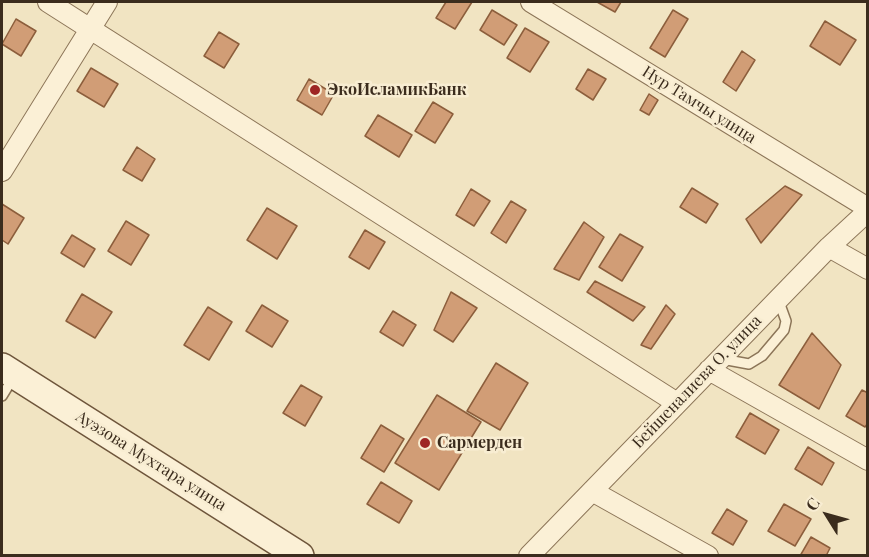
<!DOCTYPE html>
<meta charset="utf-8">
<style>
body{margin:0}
#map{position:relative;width:869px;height:557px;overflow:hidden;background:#f1e4c2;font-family:"Playfair Display",serif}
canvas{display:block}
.frame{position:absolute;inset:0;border:3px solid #3b2c1d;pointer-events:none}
.north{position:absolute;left:797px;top:485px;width:60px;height:60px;-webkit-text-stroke:4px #f8edd2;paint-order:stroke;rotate:307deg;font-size:16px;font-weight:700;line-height:24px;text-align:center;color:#3b2c1d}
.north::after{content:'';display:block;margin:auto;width:21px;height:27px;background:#3b2c1d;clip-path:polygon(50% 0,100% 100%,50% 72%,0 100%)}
</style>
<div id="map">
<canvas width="869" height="557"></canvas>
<div class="frame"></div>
<div class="north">С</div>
</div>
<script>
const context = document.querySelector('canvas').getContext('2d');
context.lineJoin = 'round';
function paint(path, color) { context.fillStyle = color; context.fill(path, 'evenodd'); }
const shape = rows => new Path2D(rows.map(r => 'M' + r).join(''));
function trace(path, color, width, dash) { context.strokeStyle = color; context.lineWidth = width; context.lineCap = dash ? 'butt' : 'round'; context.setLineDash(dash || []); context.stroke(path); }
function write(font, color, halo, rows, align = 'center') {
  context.font = font + ' "Playfair Display",serif'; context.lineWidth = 5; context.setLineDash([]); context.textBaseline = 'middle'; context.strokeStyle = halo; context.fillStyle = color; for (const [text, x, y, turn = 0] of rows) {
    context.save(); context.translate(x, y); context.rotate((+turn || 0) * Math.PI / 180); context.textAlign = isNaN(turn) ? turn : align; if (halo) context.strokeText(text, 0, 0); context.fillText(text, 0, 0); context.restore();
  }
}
const building = shape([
 [446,2,472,2,455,29,436,18,446,2],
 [597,2,621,2,615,12,597,2],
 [492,10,517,25,504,45,480,30,492,10],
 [673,10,688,19,665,57,650,48,673,10],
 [16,19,36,31,21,56,2,44,16,19],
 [825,21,856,40,840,65,810,46,825,21],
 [525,28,549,42,530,72,507,58,525,28],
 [219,32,239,44,224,68,204,56,219,32],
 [742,51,755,60,736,91,723,82,742,51],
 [91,68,118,84,104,107,77,91,91,68],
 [588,69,606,79,593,100,576,89,588,69],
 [309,79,334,94,322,115,297,100,309,79],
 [649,94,658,100,649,115,640,110,649,94],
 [433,102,453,114,435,143,415,131,433,102],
 [378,115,412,135,399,157,365,136,378,115],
 [137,147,155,159,142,181,123,170,137,147],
 [785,186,802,195,761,243,746,219,785,186],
 [692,188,718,204,706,223,680,207,692,188],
 [471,189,490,201,474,226,456,215,471,189],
 [511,201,526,210,506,243,491,233,511,201],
 [2,204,24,218,8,244,2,240,2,204],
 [267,208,297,226,277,259,247,240,267,208],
 [126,221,149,235,131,265,108,251,126,221],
 [584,222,604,237,579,280,554,269,584,222],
 [365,230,385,242,369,269,349,257,365,230],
 [620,234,643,247,622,281,599,267,620,234],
 [72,235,95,249,84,267,61,253,72,235],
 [595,281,645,307,633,321,587,292,595,281],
 [451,292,477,308,453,342,434,330,451,292],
 [82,294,112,312,95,338,66,321,82,294],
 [262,305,288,321,272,347,246,331,262,305],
 [666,305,675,314,651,349,641,345,666,305],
 [208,307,232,322,209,360,184,345,208,307],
 [393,311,416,325,403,346,380,332,393,311],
 [812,333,841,365,819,409,779,385,812,333],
 [496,363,528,383,500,430,467,411,496,363],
 [301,385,322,397,305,426,283,413,301,385],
 [862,390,868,393,868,423,865,427,846,416,862,390],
 [437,395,481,422,439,490,395,463,437,395],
 [750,413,779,430,765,454,736,437,750,413],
 [381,425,404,439,384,472,361,458,381,425],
 [808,447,834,463,822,485,795,469,808,447],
 [381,482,412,501,399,523,367,504,381,482],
 [784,504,811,519,795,546,768,531,784,504],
 [727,509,747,521,733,545,712,533,727,509],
 [811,537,830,548,826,556,800,556,811,537]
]);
paint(building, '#d19d76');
trace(building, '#8c5e3c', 1.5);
const lane = shape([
 [722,359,749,364,762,356,784,330,786,321,778,299],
 [2,396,13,378]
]);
const street = shape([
 [48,2,677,403],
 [531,2,868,208],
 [2,171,107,2],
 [829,247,868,269],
 [709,370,868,460],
 [592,491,708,556],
 [529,556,829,247,868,211]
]);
const secondary = shape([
 [2,367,300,556]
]);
trace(lane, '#8c7558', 12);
trace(street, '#8c7558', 22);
trace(secondary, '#6e553b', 30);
trace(lane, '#fbf0d6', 9);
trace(street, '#fbf0d6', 20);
trace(secondary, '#fbf0d6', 27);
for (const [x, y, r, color] of [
 [315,90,6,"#9e2624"],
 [425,443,6,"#9e2624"]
]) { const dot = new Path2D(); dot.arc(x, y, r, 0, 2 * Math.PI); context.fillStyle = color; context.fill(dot); trace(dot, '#f8edd2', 2); }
write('bold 16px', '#3b2c1d', '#f8edd2', [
 ["ЭкоИсламикБанк",327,90],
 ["Сармерден",437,443]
], 'left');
write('16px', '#3b2c1d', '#f8edd2', [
 ["Нур Тамчы улица",699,105,32],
 ["Бейшеналиева О. улица",697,382,-46],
 ["Ауэзова Мухтара улица",151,461,32]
]);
</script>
